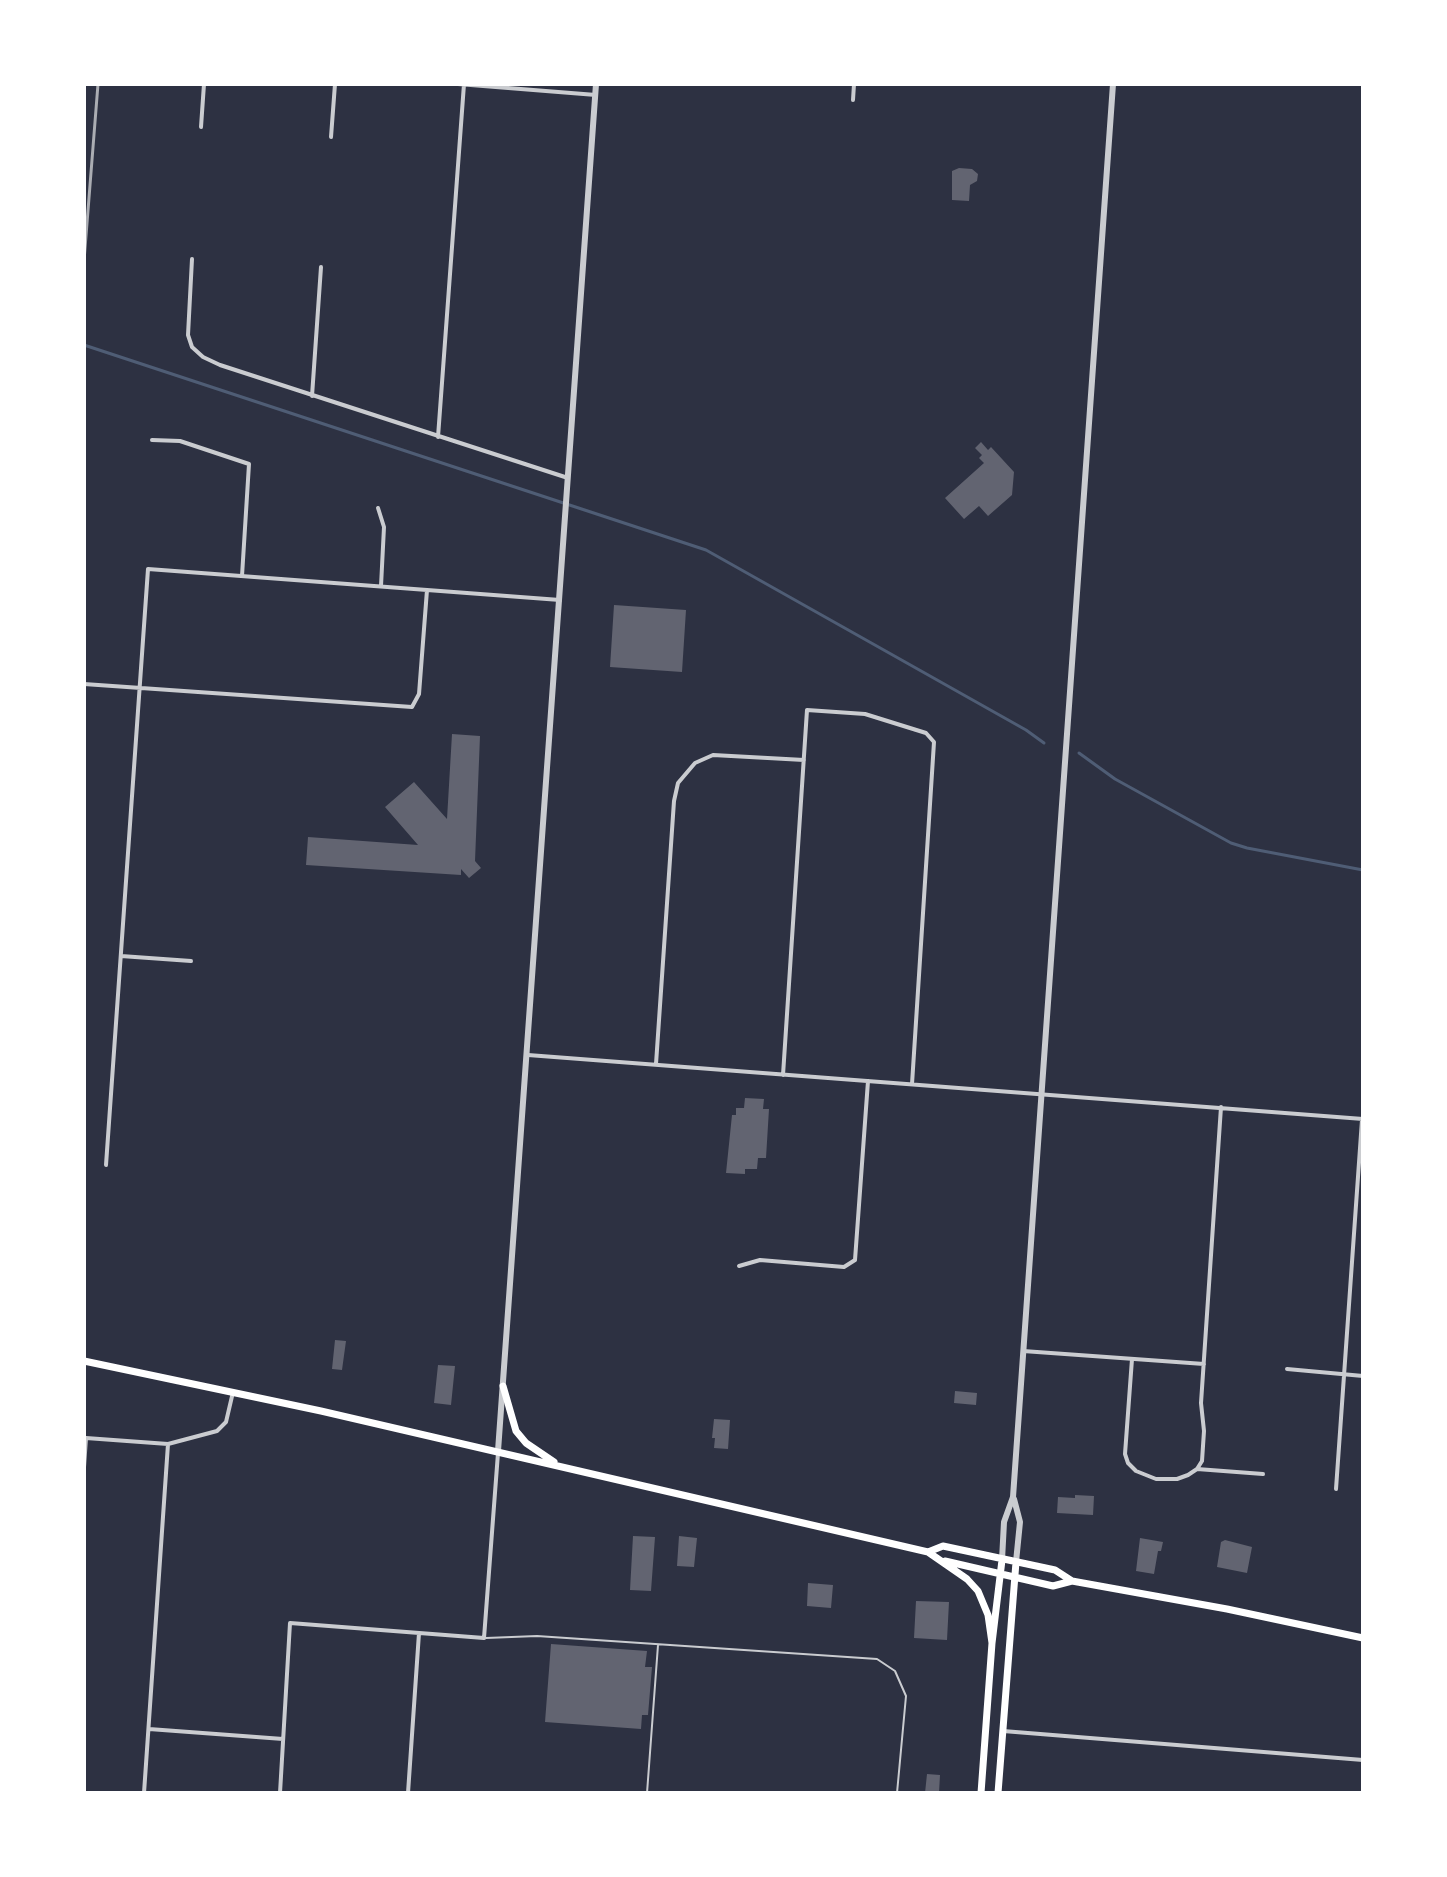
<!DOCTYPE html>
<style>
body{margin:0}
#map{position:relative;width:1447px;height:1877px;overflow:hidden;background:#2d3142;font-family:Montserrat,sans-serif}
canvas{display:block}
.frame{position:absolute;inset:0;border:86px solid #fff;pointer-events:none}
</style>
<div id="map">
<canvas width="1447" height="1877"></canvas>
<div class="frame"></div>
</div>
<script>
const context = document.querySelector('canvas').getContext('2d');
context.lineJoin = 'round';
const shape = rows => new Path2D(rows.map(r => 'M' + r).join(''));
function trace(path, color, width, dash) { context.strokeStyle = color; context.lineWidth = width; context.lineCap = dash ? 'butt' : 'round'; context.setLineDash(dash || []); context.stroke(path); }
function paint(path, color) { context.fillStyle = color; context.fill(path, 'evenodd'); }
trace(shape([
 [84,345,706,550,1026,730,1044,743],
 [1079,753,1115,779,1231,843,1247,848,1363,870]
]), '#4f5d75', 3);
paint(shape([
 [959,168,972,169,978,174,977,181,970,185,969,201,952,200,952,171],
 [981,442,988,450,991,447,1014,472,1012,495,988,516,979,506,964,519,945,498,984,463,979,458,982,455,975,448],
 [614,605,686,610,682,672,610,667],
 [452,734,480,736,475,861,481,868,469,878,461,869,461,875,306,865,308,837,418,845,385,807,414,782,447,819],
 [745,1098,764,1099,763,1109,769,1109,766,1158,758,1158,757,1169,745,1169,745,1174,726,1173,732,1115,736,1115,736,1108,744,1108],
 [335,1340,346,1341,342,1370,332,1369],
 [438,1365,455,1366,451,1405,434,1403],
 [955,1391,977,1393,976,1405,954,1403],
 [714,1419,730,1420,728,1449,714,1448,715,1438,712,1438],
 [1075,1495,1094,1496,1093,1515,1057,1513,1058,1497,1075,1498],
 [633,1536,655,1537,651,1591,630,1590],
 [679,1536,697,1538,694,1567,677,1566],
 [1140,1538,1163,1542,1161,1551,1158,1551,1154,1574,1136,1571],
 [1225,1540,1252,1547,1247,1573,1217,1567,1221,1542],
 [808,1583,833,1585,831,1608,807,1606],
 [916,1601,949,1602,947,1640,914,1638],
 [551,1644,647,1651,645,1667,652,1667,648,1715,642,1715,641,1729,545,1722],
 [927,1774,940,1775,939,1793,925,1793]
]), '#626471');
trace(shape([
 [486,1638,537,1636,877,1659,895,1671,906,1696,897,1793],
 [647,1793,658,1645]
]), '#caccd0', 2);
trace(shape([
 [458,84,596,95],
 [853,100,854,84],
 [201,127,204,84],
 [331,137,335,84],
 [192,259,188,335,192,347,203,357,220,365,568,478],
 [312,396,321,267],
 [438,437,464,84],
 [152,440,180,441,249,464,242,576],
 [378,508,384,527,381,586],
 [84,684,412,707,419,694,427,590],
 [121,956,191,961],
 [528,1055,1363,1119],
 [656,1064,674,801,678,783,695,763,713,755,804,760],
 [783,1075,807,710,865,714,926,733,934,742,912,1084],
 [106,1165,148,569,560,600],
 [739,1266,760,1260,844,1267,855,1260,868,1081],
 [1023,1351,1204,1364],
 [1132,1359,1125,1454,1128,1463,1136,1471,1156,1479,1177,1479,1188,1475,1197,1469,1202,1461,1204,1431,1201,1403,1221,1107],
 [1287,1369,1363,1376],
 [84,1467,86,1438,168,1444,217,1431,226,1422,233,1392],
 [1197,1469,1263,1474],
 [1336,1489,1362,1120],
 [149,1729,283,1739],
 [1003,1731,1363,1760],
 [144,1793,168,1444],
 [280,1793,290,1623,484,1638,498,1453],
 [408,1793,419,1633]
]), '#caccd0', 4);
trace(shape([
 [498,1451,596,84],
 [1014,1499,1020,1522,1016,1562],
 [1002,1560,1004,1522,1013,1497,1113,84]
]), '#caccd0', 6);
trace(shape([
 [84,1361,321,1411,928,1552,967,1579,978,1591,988,1615,992,1643],
 [503,1386,516,1431,526,1443,554,1462],
 [928,1552,943,1546,1055,1570,1072,1581,1227,1609,1363,1638],
 [945,1561,1053,1586,1072,1581],
 [981,1793,992,1643,1002,1560],
 [998,1793,1016,1562]
]), '#fff', 7);
trace(shape([
 [84,261,98,84]
]), '#abadb3', 3);
</script>
